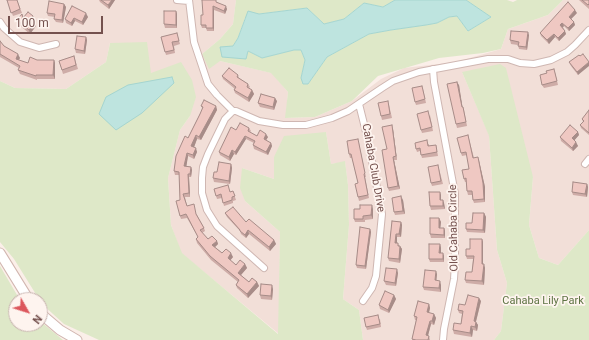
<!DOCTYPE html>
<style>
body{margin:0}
#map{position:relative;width:589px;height:340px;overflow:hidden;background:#fbefe9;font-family:Roboto,sans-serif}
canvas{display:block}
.north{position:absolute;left:8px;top:292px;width:40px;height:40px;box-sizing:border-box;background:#fef4ef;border:1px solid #c7b3af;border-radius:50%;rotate:129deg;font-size:11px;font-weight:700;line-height:16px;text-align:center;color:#74514e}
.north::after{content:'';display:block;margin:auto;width:14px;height:18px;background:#dc575d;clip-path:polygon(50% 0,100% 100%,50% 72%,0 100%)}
.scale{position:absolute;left:8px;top:16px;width:95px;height:18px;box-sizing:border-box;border:2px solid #74514e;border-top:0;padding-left:5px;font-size:12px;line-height:14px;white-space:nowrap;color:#74514e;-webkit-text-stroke:3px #fef4ef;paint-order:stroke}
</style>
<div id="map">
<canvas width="589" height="340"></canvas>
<div class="north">N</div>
<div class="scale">100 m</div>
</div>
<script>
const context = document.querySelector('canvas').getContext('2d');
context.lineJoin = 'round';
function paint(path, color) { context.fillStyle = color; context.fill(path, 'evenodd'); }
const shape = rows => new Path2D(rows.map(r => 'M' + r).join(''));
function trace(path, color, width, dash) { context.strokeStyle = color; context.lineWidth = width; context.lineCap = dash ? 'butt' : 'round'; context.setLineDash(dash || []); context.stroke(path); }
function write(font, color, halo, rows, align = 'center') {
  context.font = font + ' Roboto,sans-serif'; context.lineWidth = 3.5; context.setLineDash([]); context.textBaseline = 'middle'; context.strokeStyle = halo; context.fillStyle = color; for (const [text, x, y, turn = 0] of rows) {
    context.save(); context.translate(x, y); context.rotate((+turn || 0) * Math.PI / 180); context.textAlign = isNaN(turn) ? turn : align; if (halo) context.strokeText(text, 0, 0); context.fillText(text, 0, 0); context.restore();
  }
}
paint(shape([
 [0,0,236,0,233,24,220,39,202,54,220,61,272,73,288,92,286,118,315,117,352,101,381,79,404,68,456,62,501,49,508,29,548,15,563,0,589,0,589,230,558,265,539,258,529,225,533,177,462,72,489,135,497,250,507,283,501,331,494,340,363,340,359,310,343,299,349,225,348,185,345,162,331,164,326,132,274,157,274,179,242,168,245,201,280,232,279,334,181,253,171,225,168,178,180,130,190,116,151,73,110,43,106,62,66,89,15,88,0,81]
]), '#f2dfd8');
paint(shape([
 [236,0,395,0,383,7,364,3,344,19,324,24,307,8,259,14,245,18,238,38,233,46,246,58,248,51,262,58,294,50,301,50,305,60,301,78,308,84,327,57,369,34,391,30,437,23,449,17,457,16,468,31,491,17,466,0,507,0,513,2,517,0,563,0,548,15,508,29,501,49,483,53,439,58,378,76,352,101,315,117,285,118,288,92,271,73,220,61,209,69,202,54,220,39,233,24],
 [147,42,151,73,181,62,192,80,196,97,190,116,180,130,168,178,171,225,182,253,278,334,280,232,245,201,240,188,242,168,274,179,274,157,284,136,326,132,331,164,345,161,348,185,349,225,343,299,359,310,363,340,99,340,64,324,42,304,14,259,0,242,0,81,15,88,66,89,106,62,110,43],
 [500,64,506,68,533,177,529,225,539,258,558,265,589,230,589,340,494,340,501,331,507,283,497,250,489,136,462,72],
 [0,266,20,300,16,300,16,324,40,324,40,321,63,340,0,340]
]), '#dee8c8');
const water = shape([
 [395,0,466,0,491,17,468,31,457,16,449,17,437,23,426,25,391,30,369,34,327,57,308,84,303,84,301,78,305,60,301,50,294,50,262,58,248,51,246,59,222,57,220,47,233,46,238,38,248,11,259,14,307,8,324,24,344,19,364,3,383,7,395,0],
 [172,77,174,83,142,113,116,130,99,114,106,97,128,85,172,77]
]);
paint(water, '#bee4df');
trace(water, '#a5d5d0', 1);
const street = shape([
 [177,0,189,1],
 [189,0,194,42,208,84,217,95,233,111,236,111,259,121,283,125,306,125,332,118,348,111,382,88,393,81,419,72,488,59,508,59,520,63,534,64,551,60,567,52,575,45,589,30],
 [0,22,4,28,20,42,39,48,56,44],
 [433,69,434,82,455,194,455,264,454,279,444,329,443,340],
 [359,104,368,140,382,214,376,276,372,288,363,301],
 [233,111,225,119,208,154,203,167,202,178,202,193,207,210,217,226,264,268],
 [585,164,589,159]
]);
const secondary = shape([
 [0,253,29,300],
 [40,313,60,330,77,340]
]);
trace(street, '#cfb7b2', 8);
trace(secondary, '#d1b6b0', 11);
trace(street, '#fff', 6);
trace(secondary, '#fff', 9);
paint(shape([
 [7,0,17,0,22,13,13,16],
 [99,0,115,0,109,9,100,2],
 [579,0,589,0,589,9],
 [217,2,227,9,225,14,214,10,214,31,207,31,206,28,202,28,201,25,203,15],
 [64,4,66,7,63,23,56,22,54,19,55,17,48,16,47,13],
 [72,6,88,17,83,25,75,21,72,26,66,23,65,19],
 [176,11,177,14,177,28,165,28,164,24],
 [577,13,571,19,574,22,575,25,569,31,564,26,563,27,566,34,559,41,555,37,549,44,541,36,540,33],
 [23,18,35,19,33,21,36,26,30,34,18,24,17,20],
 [529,35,527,50,519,49,518,45,511,44,510,40],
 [86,37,87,40,85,54,76,53,75,49],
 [161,37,178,37,180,44,174,46,175,53,166,55],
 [0,41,4,46,20,58,19,60,28,63,37,60,54,60,55,63,55,79,37,79,37,80,20,74,18,70,19,68,0,57],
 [74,56,78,69,63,74,59,61],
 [580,56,578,75,571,66,569,62],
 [555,72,558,85,544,88,542,85],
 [238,75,239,78,248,84,250,87,249,88,252,90,254,94,249,102,235,93,234,90,235,89,223,79,222,76],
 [459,85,462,107,463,107,464,110,467,126,457,128,456,124],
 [423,89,426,103,416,105,415,102],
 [277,101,274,110,260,107,258,103],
 [389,105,392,118,382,120,381,116],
 [201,106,216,106,217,110,201,140,197,139,194,147,197,152,194,159,188,156,186,166,191,167,192,170,191,177,189,177,190,197,185,197,187,206,197,215,204,228,205,231,202,233,208,239,217,241,218,244,215,247,222,253,233,257,230,260,236,265,245,264,247,268,241,275,249,282,257,282,259,286,248,298,237,288,236,285,238,282,211,260,197,243,196,239,198,237,187,218,181,219,180,216,180,200,179,175,175,175,174,171,188,138,200,114,203,109],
 [589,110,589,135,581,128,580,125,583,122,582,119],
 [430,115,433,131,422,133,421,130],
 [249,128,251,131,250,132,257,136,268,137,266,140,271,143,272,146,268,155,254,149,253,145,254,143,246,139,236,155,234,154,230,161,220,155,219,152,236,130],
 [393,129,397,160,394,160,400,189,389,191,388,188,387,149],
 [578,132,579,135,574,140,578,146,573,151,561,141,560,137],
 [468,135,474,158,479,160,485,187,485,202,474,203,473,200,472,195,468,195,467,191,466,182,465,182,464,179,469,169,467,155,462,156,461,153],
 [359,143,366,177,365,177,369,198,359,201,358,197,358,183,352,158,350,158,349,154],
 [429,144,429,146,436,145,438,156,422,158,420,151,417,152,416,149],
 [231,164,232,168,230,184,214,182,213,178],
 [439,169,443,184,432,186,431,183],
 [587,184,588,187,587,197,573,195,572,192],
 [214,189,230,192,233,191,236,200,233,201,233,203,224,206,222,198,217,199],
 [441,195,441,200,444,203,445,209,431,210,430,206],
 [403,200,405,214,395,215,394,212],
 [360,209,373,209,373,219,365,220,365,222,355,222,354,219],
 [225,213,246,222,274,240,276,244,270,251,249,234,246,238,241,234,240,231,227,217],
 [484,213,486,217,485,233,467,232,466,229],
 [439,218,441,222,440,228,444,228,445,231,445,238,431,238,430,234],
 [392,221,401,222,402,225,401,237,397,237,397,243,402,249,400,263,389,261,388,258],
 [370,229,371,232,366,269,357,268,356,265],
 [482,239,483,242,483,264,485,268,484,285,466,283,465,280,472,272,473,259,467,259,466,256,470,249],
 [440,244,441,248,441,253,444,256,444,262,430,262,429,259],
 [398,273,396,286,386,285,384,281],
 [437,274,436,281,441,285,441,292,424,290,423,287],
 [273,289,272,300,261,299,260,295],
 [394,295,396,299,389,313,380,309,379,305],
 [481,301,476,322,478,325,477,331,473,330,472,337,454,334,453,330,461,324,462,314,459,313,458,310,465,305],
 [429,304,430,308,429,313,434,314,436,318,434,325,431,324,428,336,429,336,430,340,412,340,412,339,416,320,415,320,414,316],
 [380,319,381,327,367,330,366,327]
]), '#ceaca7');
paint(shape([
 [112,0,115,0,109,9,108,5],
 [64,4,66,7,63,23,62,20],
 [213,6,214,10,214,31,213,28],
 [226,6,227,9,225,14,224,11],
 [575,10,577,13,570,20,569,17],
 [176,11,177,14,177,28,176,25],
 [86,13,88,17,83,25,82,22],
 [33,16,35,19,32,23,30,19],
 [74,18,75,21,72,26,71,23],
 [574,22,575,25,569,31,568,28],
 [35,23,36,26,30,34,29,30],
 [562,23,564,26,562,28,560,25],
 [565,31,566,34,559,41,558,38],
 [528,32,529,35,527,50,526,47],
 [554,34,555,37,549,44,547,40],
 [86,37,87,40,85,54,84,51],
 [18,54,20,58,17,62,16,59],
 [54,60,55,63,55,79,53,75],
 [589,62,589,66,578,75,577,72],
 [457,82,459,85,463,110,462,107],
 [252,90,254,94,249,102,248,98],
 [275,98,277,101,274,110,273,107],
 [216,106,217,110,201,140,199,137],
 [392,125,393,129,397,160,396,156],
 [578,132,579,135,573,142,572,138],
 [266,134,268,137,265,142,264,139],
 [196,135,197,139,193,150,191,146],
 [245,136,246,139,236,155,235,152],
 [576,142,578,146,573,151,572,148],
 [271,143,272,146,268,155,266,152],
 [196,148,197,152,194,159,193,155],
 [232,150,234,154,230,161,229,157],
 [187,153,188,156,186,169,184,166],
 [393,157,394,160,400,189,398,186],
 [478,157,485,187,485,202,484,199],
 [231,164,232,168,230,184,229,181],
 [191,167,192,170,191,177,190,174],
 [188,174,189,177,190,197,189,193],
 [587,184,588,187,587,197,585,194],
 [440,192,441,195,441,204,440,200],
 [401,196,403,200,405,214,403,211],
 [443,200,444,203,445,209,443,206],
 [372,205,373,209,373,219,371,215],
 [484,213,486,217,485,233,483,230],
 [439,218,441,222,440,231,439,228],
 [401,222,402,225,401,237,399,234],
 [444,228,445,231,445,238,444,235],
 [370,229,371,232,366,269,365,266],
 [248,230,249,234,246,238,245,235],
 [396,234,397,237,397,247,395,243],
 [482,239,483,242,483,267,482,264],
 [274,240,276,244,270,251,269,247],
 [217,241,218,244,214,248,212,245],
 [440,244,441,248,441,256,439,253],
 [400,246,402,249,400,263,399,259],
 [231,253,233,257,229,262,228,258],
 [443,253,444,256,444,262,443,259],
 [245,264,247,268,240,276,238,273],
 [484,264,485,268,484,285,482,281],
 [397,269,398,273,396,286,395,283],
 [436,271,437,274,436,284,435,280],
 [440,281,441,285,441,292,439,288],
 [257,282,259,286,248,298,247,294],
 [272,285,273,289,272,300,271,296],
 [394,295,396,299,389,313,388,310],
 [479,298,481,301,475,325,474,321],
 [429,304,430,308,428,316,427,312],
 [434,314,436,318,434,325,432,321],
 [430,321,431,324,427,339,426,335],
 [476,322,478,325,477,331,475,327],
 [471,326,473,330,472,337,470,333]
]), '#a78c88');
const building = shape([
 [7,0,17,0,20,9,11,13,7,0],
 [101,0,112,0,108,5,101,0],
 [202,0,216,0,216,2,226,6,224,11,213,6,213,28,206,28,206,25,201,25,201,15,203,15,202,0],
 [582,0,589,0,589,4,588,5,582,0],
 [49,1,64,4,62,20,54,19,55,14,47,13,49,1],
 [568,2,575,10,569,17,574,22,568,28,562,23,560,25,565,31,558,38,554,34,547,40,540,33,568,2],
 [72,6,86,13,82,22,74,18,71,23,65,19,72,6],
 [164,11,176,11,176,25,164,24,164,11],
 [28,12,33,16,30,19,35,23,29,30,17,20,22,14,23,18,28,12],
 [511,31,528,32,526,47,518,46,519,42,510,40,511,31],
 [177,33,179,41,172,42,174,50,165,52,161,37,177,33],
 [77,36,86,37,84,51,75,49,77,36],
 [0,41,4,46,18,54,16,59,28,63,30,57,37,60,54,60,53,75,36,75,36,76,18,70,20,66,0,54,0,41],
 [583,54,589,62,577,72,569,62,579,55,580,56,583,54],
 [74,56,76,65,62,70,59,61,74,56],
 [229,68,238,75,237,77,248,84,247,87,252,90,248,98,234,90,236,87,222,76,229,68],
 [554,69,557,81,542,85,540,75,547,73,546,71,554,69],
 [457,82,462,107,463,107,466,122,456,124,447,84,457,82],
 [422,86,425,99,415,102,412,88,422,86],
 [261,94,275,98,273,107,258,103,261,94],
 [204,100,216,106,199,137,196,135,191,146,196,148,193,155,187,153,184,166,191,167,190,174,188,174,189,193,183,194,187,206,194,204,196,214,204,228,200,230,208,239,212,236,217,241,212,245,222,253,226,249,231,253,228,258,236,265,240,260,245,264,238,273,249,282,252,278,257,282,247,294,236,285,239,280,210,256,196,239,198,237,186,214,180,216,176,201,180,200,179,172,174,171,176,156,185,136,188,138,200,114,203,107,201,106,204,100],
 [388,101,390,114,381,116,378,103,388,101],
 [589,110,589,133,580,125,584,121,582,119,589,110],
 [428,111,432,127,421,130,417,114,428,111],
 [240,123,249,128,248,131,257,136,260,130,266,134,264,139,271,143,266,152,253,145,255,141,245,136,235,152,232,150,229,157,219,152,231,127,236,130,240,123],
 [392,125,396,156,393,157,398,186,388,188,382,150,387,149,382,127,392,125],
 [570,125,578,132,572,138,576,142,572,148,560,137,570,125],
 [468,135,473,158,478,157,483,183,484,199,473,200,472,191,467,191,466,178,464,179,462,170,469,169,466,152,461,153,457,138,468,135],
 [358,139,365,173,364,174,368,195,358,197,355,184,358,183,351,154,349,154,347,141,358,139],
 [427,140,428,146,436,145,437,152,421,155,420,148,416,149,415,143,427,140],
 [219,162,231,164,229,181,213,178,214,172,217,172,219,162],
 [438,165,441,181,431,183,428,167,438,165],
 [573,182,587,184,585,194,572,192,573,182],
 [228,185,230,192,233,191,235,196,232,197,232,200,223,203,221,194,216,196,214,189,228,185],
 [429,192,440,192,440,200,443,200,443,206,430,206,429,192],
 [401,196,403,211,394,212,392,198,401,196],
 [360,205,372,205,371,215,363,216,363,219,354,219,354,209,360,209,360,205],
 [233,207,246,222,249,219,274,240,269,247,248,230,245,235,240,231,240,230,225,213,233,207],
 [473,213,484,213,483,230,466,229,466,223,472,223,473,213],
 [430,218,439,218,439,228,444,228,444,235,430,234,430,218],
 [392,221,401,222,399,234,396,234,395,243,398,243,398,246,400,246,399,259,388,258,392,221],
 [360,227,370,229,365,266,356,265,360,227],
 [470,239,482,239,482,264,484,264,482,281,465,280,466,272,472,272,474,256,466,256,466,249,470,249,470,239],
 [429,244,440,244,439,253,443,253,443,259,429,259,429,244],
 [386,268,397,269,395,283,384,281,386,268],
 [425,270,436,271,435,280,440,281,439,288,423,287,425,270],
 [261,284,272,285,271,296,260,295,261,284],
 [385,291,394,295,388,310,379,305,385,291],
 [468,295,479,298,474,321,476,322,475,327,471,326,470,333,453,330,454,323,461,324,463,311,458,310,459,304,465,305,468,295],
 [418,301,429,304,427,312,434,314,432,321,430,321,426,335,429,336,428,340,416,340,412,339,417,317,414,316,418,301],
 [378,315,380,324,366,327,364,318,378,315]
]);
paint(building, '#efc8c2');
trace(building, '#a78c88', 1);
write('11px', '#74514e', '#fef4ef', [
 ["Cahaba Club Drive",373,168,80],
 ["Old Cahaba Circle",454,228,-91]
]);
write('11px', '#5e7444', '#fef4ef', [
 ["Cahaba Lily Park",543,301]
]);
</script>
